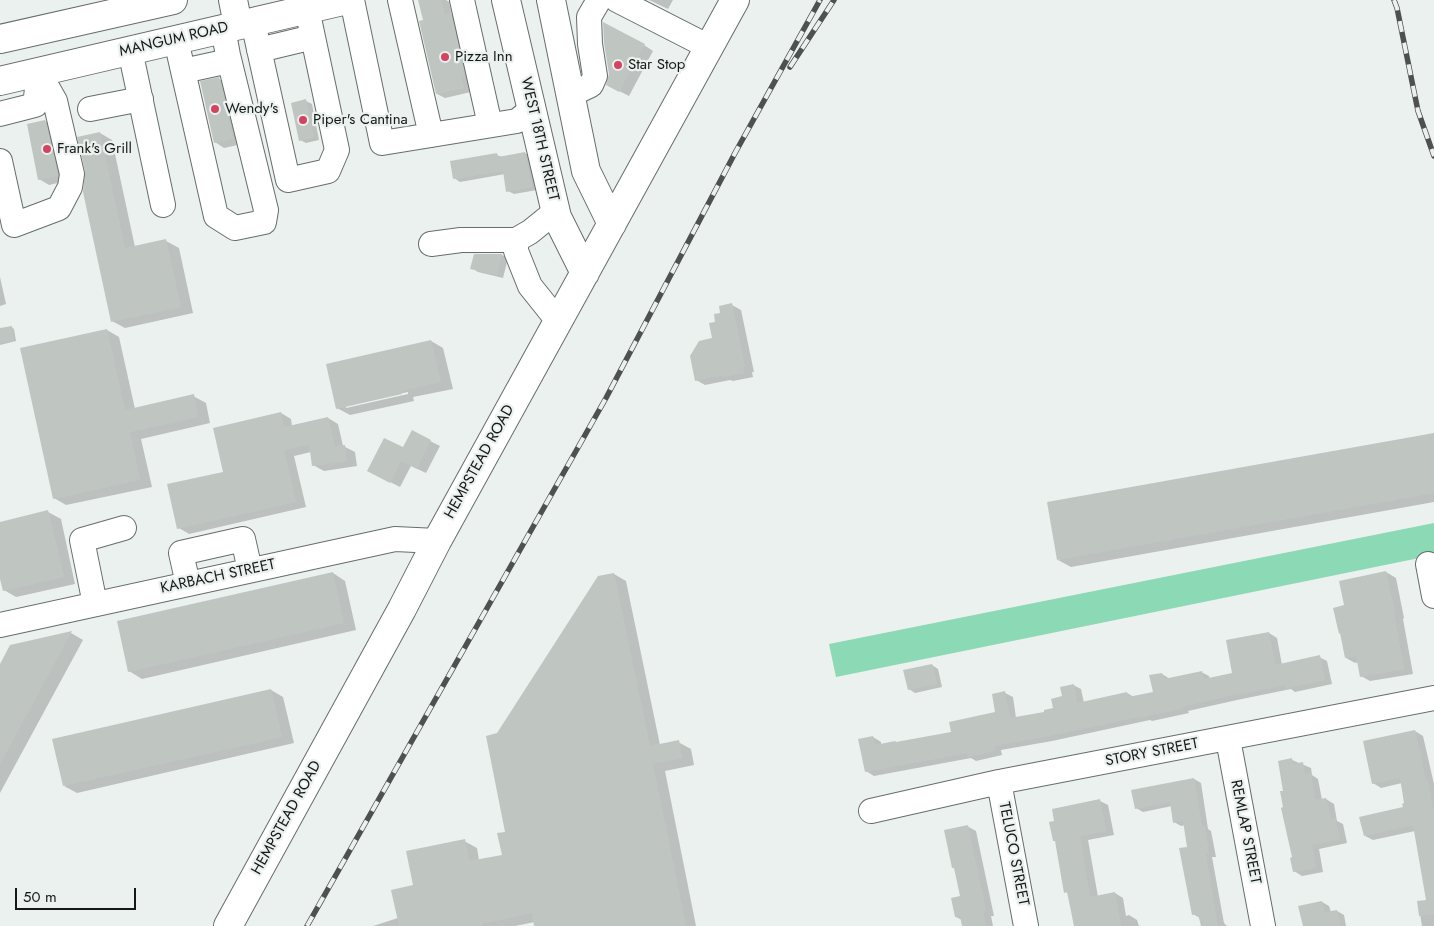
<!DOCTYPE html>
<style>
body{margin:0}
#map{position:relative;width:1434px;height:926px;overflow:hidden;background:#ebf1ee;font-family:Jost,sans-serif}
canvas{display:block}
.scale{position:absolute;left:15px;top:888px;width:121px;height:22px;box-sizing:border-box;border:2px solid #161817;border-top:0;padding-left:6px;font-size:15px;line-height:18px;white-space:nowrap;color:#161817;-webkit-text-stroke:4px #ebf1ee;paint-order:stroke}
</style>
<div id="map">
<canvas width="1434" height="926"></canvas>
<div class="scale">50 m</div>
</div>
<script>
const context = document.querySelector('canvas').getContext('2d');
context.lineJoin = 'round';
function paint(path, color) { context.fillStyle = color; context.fill(path, 'evenodd'); }
const shape = rows => new Path2D(rows.map(r => 'M' + r).join(''));
function trace(path, color, width, dash) { context.strokeStyle = color; context.lineWidth = width; context.lineCap = dash ? 'butt' : 'round'; context.setLineDash(dash || []); context.stroke(path); }
function write(font, color, halo, rows, align = 'center') {
  context.font = font + ' Jost,sans-serif'; context.lineWidth = 4.5; context.setLineDash([]); context.textBaseline = 'middle'; context.strokeStyle = halo; context.fillStyle = color; for (const [text, x, y, turn = 0] of rows) {
    context.save(); context.translate(x, y); context.rotate((+turn || 0) * Math.PI / 180); context.textAlign = isNaN(turn) ? turn : align; if (halo) context.strokeText(text, 0, 0); context.fillText(text, 0, 0); context.restore();
  }
}
paint(shape([
 [1434,523,1434,555,836,677,829,644]
]), '#8cd9b5');
paint(shape([
 [427,0,446,0,449,2,452,15,459,19,471,92,445,98,437,94,424,21],
 [649,0,673,0,668,9],
 [644,45,653,51,629,96,617,90],
 [219,79,228,84,242,144,224,148,215,142],
 [306,101,312,104,319,140,306,143,300,140],
 [45,121,54,126,66,181,49,185,39,179],
 [100,133,112,140,135,247,166,241,179,248,193,313,125,328,112,321],
 [525,153,531,157,537,190,514,194,508,191,505,174,460,182,454,178,497,155,502,157],
 [475,255,502,255,508,258,503,278,478,272,472,268],
 [0,277,6,304,0,306],
 [732,305,741,310,754,372,752,372,753,377,733,381,730,380,705,385,696,380,714,339,717,323,722,314],
 [11,327,14,329,16,341,0,345,0,330],
 [107,330,119,337,135,409,193,396,206,403,210,423,141,439,152,487,66,505,54,498],
 [431,341,443,348,453,389,413,397,414,401,350,415,337,408],
 [408,392,408,394,346,408,346,405],
 [281,413,291,419,292,426,328,418,338,424,343,446,355,452,357,466,324,471,313,465,311,452,294,456,306,507,189,534,179,528,224,473],
 [412,432,440,446,426,473,411,466,400,487,378,476,404,449],
 [1434,434,1434,502,1071,567,1058,560],
 [48,512,61,519,75,584,16,597,4,590,0,573,0,523],
 [1386,572,1396,578,1404,618,1403,619,1413,674,1370,681,1361,676,1359,662,1355,663,1346,658,1346,606],
 [333,573,345,581,356,630,142,679,129,671],
 [614,574,626,581,660,745,678,742,691,749,694,765,665,771,696,926,535,926,535,922,515,926,373,926,398,918,415,886,464,841,477,848,479,860,503,856,507,833,498,734],
 [71,633,83,640,0,793,0,667,11,646],
 [1269,633,1277,638,1282,665,1319,657,1327,661,1332,684,1295,692,1291,689,1237,700,1188,711,1189,713,1152,721,1150,720,1052,741,1001,750,1002,755,976,761,971,758,874,776,866,771,873,737,881,742,881,745,952,733,997,713,1005,693,1013,697,1016,718,1046,713,1054,709,1073,685,1081,689,1084,703,1127,693,1134,697,1154,693,1162,674,1170,679,1201,672,1209,676,1210,679,1234,674],
 [932,665,938,669,942,687,915,693,909,689],
 [271,690,283,697,294,743,77,793,64,786],
 [1415,731,1423,736,1434,784,1434,926,1422,926,1418,902,1427,901,1415,831,1373,840,1365,836,1404,808,1405,804,1402,783,1381,788,1373,783],
 [1292,760,1311,768,1312,775,1318,779,1322,800,1326,799,1334,804,1337,821,1343,824,1347,843,1319,849,1323,872,1302,876,1294,871,1293,858,1284,808,1285,792],
 [1194,779,1201,783,1208,829,1211,831,1216,857,1212,857,1224,923,1227,926,1202,926,1200,918,1193,914,1188,848,1185,825,1181,826,1174,822,1172,806,1143,812,1136,808],
 [1100,801,1108,805,1114,835,1088,840,1098,897,1115,893,1123,898,1126,916,1129,915,1137,920,1139,926,1075,926,1069,894,1066,892,1057,842],
 [967,826,976,831,994,916,991,916,993,926,963,926,962,920,956,917,961,897],
 [1322,902,1329,906,1331,912,1337,911,1344,915,1346,926,1304,926]
]), '#0003');
paint(shape([
 [418,0,441,0,445,15,451,13,464,70,464,76,461,77,464,88,436,94,419,21,423,20],
 [603,22,645,44,619,92,606,85,609,74,604,43],
 [219,77,233,139,214,143,200,81],
 [306,99,314,137,299,141,291,103],
 [45,120,58,175,58,176,38,180,27,124],
 [100,132,125,248,166,239,181,307,111,322,83,192,85,171,77,137],
 [525,152,532,187,506,192,503,171,453,179,450,161,497,153,498,157],
 [474,254,502,254,497,275,470,269],
 [732,303,745,367,743,368,744,373,722,377,722,375,695,381,690,356,699,341,712,338,709,323,715,322,714,314,720,313,719,306],
 [12,326,14,340,0,343,0,328],
 [107,329,125,410,194,394,198,417,130,432,140,480,53,499,20,348],
 [431,340,441,382,401,391,402,394,336,409,326,364],
 [281,412,284,427,328,417,335,446,345,445,347,461,312,466,309,444,284,450,296,502,177,529,167,484,223,472,213,428],
 [412,430,431,440,417,469,401,461,390,483,367,471,384,438,403,447],
 [1434,433,1434,493,1057,560,1047,502],
 [48,510,64,577,3,591,0,579,0,522],
 [1386,571,1395,613,1394,614,1404,669,1360,677,1356,656,1345,658,1340,633,1339,634,1333,608,1344,605,1339,581],
 [333,572,344,623,128,672,117,621],
 [614,573,650,746,679,740,682,758,653,764,686,926,534,926,532,913,482,924,482,926,399,926,391,890,413,885,406,851,465,839,469,861,502,855,497,833,505,832,486,736,497,733,598,576],
 [72,631,0,764,0,664,10,645],
 [1269,632,1275,665,1320,655,1325,680,1286,688,1286,685,1229,696,1181,707,1181,709,1143,717,1143,716,1044,737,994,746,995,751,968,757,967,753,865,772,858,739,873,736,875,745,895,741,896,742,951,732,949,722,995,712,992,694,1005,691,1010,718,1044,712,1044,710,1053,708,1051,699,1062,696,1060,687,1074,684,1077,703,1127,692,1128,697,1153,692,1149,675,1162,673,1164,679,1202,671,1204,679,1232,673,1226,640],
 [932,664,937,684,908,690,903,670],
 [271,689,282,737,63,786,52,739],
 [1415,730,1426,780,1428,779,1434,816,1434,914,1419,916,1417,901,1426,900,1413,825,1364,836,1359,817,1403,807,1402,804,1404,803,1400,778,1372,784,1363,741],
 [1292,758,1293,764,1303,762,1305,774,1311,773,1315,800,1326,798,1331,819,1335,818,1340,839,1312,845,1316,868,1293,872,1290,858,1292,857,1281,808,1283,807,1280,791,1283,791,1278,761],
 [1194,778,1202,826,1205,826,1209,854,1206,854,1218,926,1201,926,1198,914,1192,915,1179,848,1187,847,1183,821,1173,823,1170,802,1135,809,1131,790],
 [1100,799,1106,831,1080,836,1090,897,1115,892,1121,926,1074,926,1067,892,1064,893,1055,841,1053,841,1049,822,1054,821,1052,809],
 [968,825,986,911,983,912,986,926,962,926,960,916,955,917,951,898,960,896,954,868,952,868,944,830],
 [1322,901,1325,912,1337,910,1341,926,1303,926,1298,906]
]), '#bfc6c2');
const minor = shape([
 [352,0,382,143,517,121,532,109],
 [400,0,431,135],
 [462,0,490,125],
 [617,0,709,47],
 [253,22,288,180,328,171,337,150,307,9],
 [176,40,216,216,235,228,264,222,266,210,228,55,223,29],
 [130,50,163,205],
 [259,50,313,37],
 [183,71,229,61],
 [570,95,591,85,595,76,590,44,589,17,599,0],
 [90,109,141,99],
 [0,114,35,105,39,73],
 [0,161,14,225,59,208,70,187,72,174,55,101,39,73],
 [556,211,530,232,516,240,516,251,530,286,558,321],
 [431,244,461,240,516,240],
 [1428,564,1434,596],
 [188,584,181,553,243,539,250,570],
 [95,604,82,540,124,528],
 [0,625,395,539,437,541],
 [1228,739,1263,926],
 [999,782,1026,926],
 [871,811,999,782,1434,698]
]);
const major = shape([
 [233,0,238,25],
 [506,0,557,217,585,273],
 [551,0,586,171,612,224],
 [0,39,173,0],
 [0,81,347,0],
 [228,926,402,609,437,541,735,0]
]);
trace(minor, '#676d6a', 26);
trace(major, '#676d6a', 30);
trace(minor, '#fff', 24);
trace(major, '#fff', 28);
const rail = shape([
 [1394,0,1397,8,1418,111,1434,156],
 [790,67,834,0],
 [307,926,606,398,735,153,820,0]
]);
trace(rail, '#4e5150', 5.5);
trace(rail, '#ebf1ee', 4, [11]);
for (const [x, y, r, color] of [
 [445,57,5,"#d44460"],
 [618,65,5,"#d44460"],
 [215,109,5,"#d44460"],
 [303,120,5,"#d44460"],
 [47,149,5,"#d44460"]
]) { const dot = new Path2D(); dot.arc(x, y, r, 0, 2 * Math.PI); context.fillStyle = color; context.fill(dot); trace(dot, '#ebf1ee', 2); }
write('15px', '#161817', '#ebf1ee', [
 ["MANGUM ROAD",174,40,-13],
 ["WEST 18TH STREET",539,139,77],
 ["HEMPSTEAD ROAD",480,462,-61],
 ["KARBACH STREET",218,577,-12],
 ["STORY STREET",1152,753,-11],
 ["HEMPSTEAD ROAD",287,818,-61],
 ["REMLAP STREET",1245,832,79],
 ["TELUCO STREET",1013,854,79]
]);
write('15px', '#161817', '#ebf1ee', [
 ["Pizza Inn",455,57],
 ["Star Stop",628,65],
 ["Wendy's",225,109],
 ["Piper's Cantina",313,120],
 ["Frank's Grill",57,149]
], 'left');
</script>
